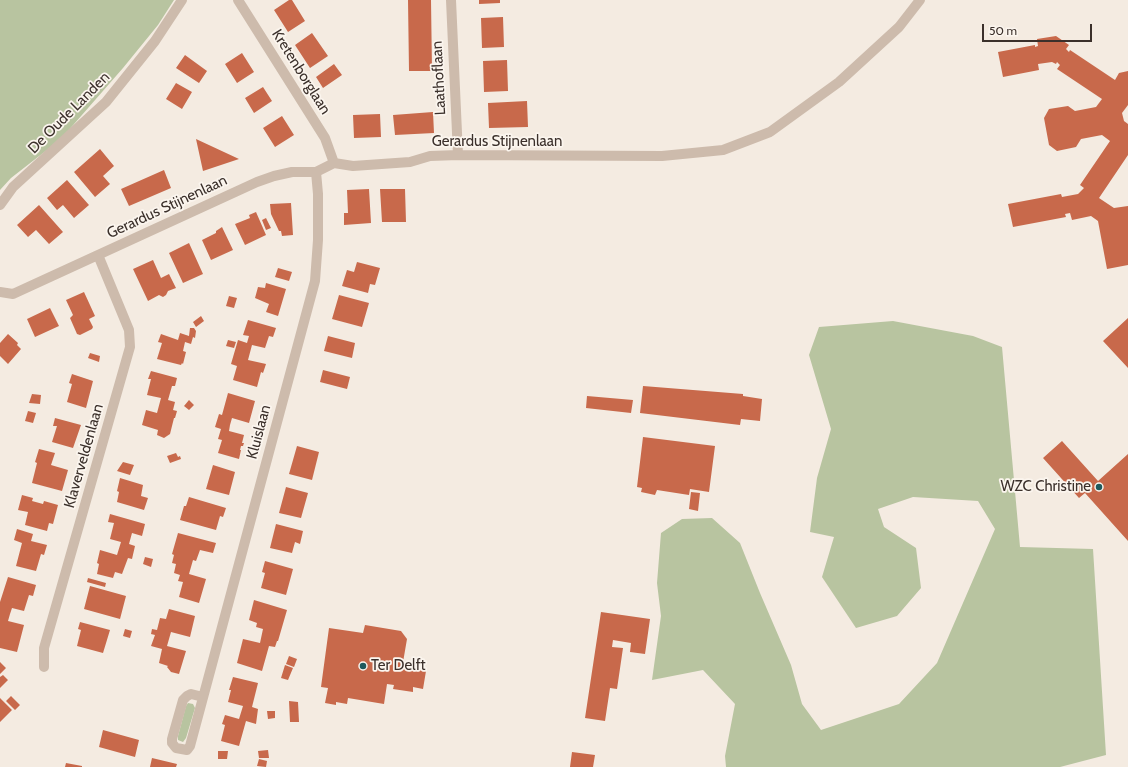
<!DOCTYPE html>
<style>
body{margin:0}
#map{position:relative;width:1128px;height:767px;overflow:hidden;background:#f4ebe1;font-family:Cabin,sans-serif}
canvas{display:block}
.scale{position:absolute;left:982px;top:24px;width:110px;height:18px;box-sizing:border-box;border:2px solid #3b302b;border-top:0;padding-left:5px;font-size:12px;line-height:14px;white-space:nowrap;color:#3b302b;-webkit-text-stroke:3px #fbf5ee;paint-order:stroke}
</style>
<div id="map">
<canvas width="1128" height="767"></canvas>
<div class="scale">50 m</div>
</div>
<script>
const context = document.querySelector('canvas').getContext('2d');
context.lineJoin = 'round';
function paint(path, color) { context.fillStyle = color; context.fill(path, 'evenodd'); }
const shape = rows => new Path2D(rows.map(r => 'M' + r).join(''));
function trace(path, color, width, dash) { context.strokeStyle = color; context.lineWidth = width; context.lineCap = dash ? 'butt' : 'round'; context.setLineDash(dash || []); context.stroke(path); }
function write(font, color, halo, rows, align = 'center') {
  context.font = font + ' Cabin,sans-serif'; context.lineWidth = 3.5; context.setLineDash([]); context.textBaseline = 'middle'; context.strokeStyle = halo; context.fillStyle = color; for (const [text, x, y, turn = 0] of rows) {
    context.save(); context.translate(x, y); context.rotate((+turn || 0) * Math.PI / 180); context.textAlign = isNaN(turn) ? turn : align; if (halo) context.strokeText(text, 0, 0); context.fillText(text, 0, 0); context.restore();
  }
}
paint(shape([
 [0,0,174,0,158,25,123,68,61,139,11,178,0,190],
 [893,321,973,336,1002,347,1020,547,1093,549,1106,755,1060,767,726,767,725,756,735,704,703,670,652,680,661,616,657,583,661,533,682,519,712,518,740,543,760,593,791,665,802,704,821,730,899,704,937,663,995,529,978,501,913,497,878,509,884,527,916,548,921,588,897,616,856,628,822,577,834,537,810,532,817,478,831,429,809,355,819,327],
 [188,703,193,704,195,708,186,738,183,742,178,740,178,736,186,706]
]), '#b8c4a0');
paint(shape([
 [289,0,292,0,305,21,288,32,274,10],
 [408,0,431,0,432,71,409,71],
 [479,0,500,0,500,3,479,4],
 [503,17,504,47,482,48,481,18],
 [312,33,328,56,310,68,295,45],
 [1056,36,1069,45,1066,49,1069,52,1070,50,1115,80,1119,73,1128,71,1128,105,1122,113,1124,121,1128,124,1128,155,1099,198,1114,208,1128,206,1128,265,1107,269,1098,221,1091,216,1072,220,1070,213,1065,214,1066,217,1013,227,1008,204,1061,194,1062,197,1078,194,1084,188,1080,185,1110,141,1102,135,1081,139,1076,147,1057,151,1049,145,1044,118,1049,109,1068,106,1075,111,1096,107,1102,99,1057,69,1060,65,1057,62,1056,64,1052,62,1038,64,1039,70,1003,77,998,52,1035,45,1035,47,1038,46,1037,39],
 [242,53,254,72,237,83,225,64],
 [185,55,207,71,199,83,176,68],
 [507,60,508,91,484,92,483,61],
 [334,64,342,75,323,88,316,77],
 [176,83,192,92,182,109,166,99],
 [263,87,272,101,254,113,245,98],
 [527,101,528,127,489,128,488,103],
 [433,112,434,133,395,135,393,115],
 [380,114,381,137,354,138,353,115],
 [282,116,294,135,275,147,263,128],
 [196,139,239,159,203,171],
 [100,149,114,166,103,176,110,184,95,197,74,172],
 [164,170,171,188,129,206,121,189],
 [67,180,89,205,74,218,63,205,57,210,47,198],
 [369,189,371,223,344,225,344,213,348,213,347,190],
 [380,189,405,189,406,222,382,222],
 [291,203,293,235,282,236,281,231,279,231,271,214,270,204],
 [39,205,63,232,49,244,36,230,28,237,17,225],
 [256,212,266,235,245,245,235,224,250,218,249,215],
 [266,218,271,228,266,230,262,220],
 [222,227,233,250,211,260,202,240,216,233,216,231],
 [189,243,203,274,183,283,169,253],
 [153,260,161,278,169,274,176,288,168,291,166,295,163,297,159,295,148,301,133,269],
 [357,262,380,268,375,285,370,284,368,293,342,286,347,270,354,272],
 [278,268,292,272,289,281,275,277],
 [266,283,286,289,278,316,266,312,269,304,255,298,258,287,265,288],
 [84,292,95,316,89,319,93,327,92,329,80,335,77,334,70,318,73,315,66,300],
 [339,295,369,303,362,327,332,319],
 [229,296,237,298,234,308,226,306],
 [50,308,59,326,35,337,27,319],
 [201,316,204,321,196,327,193,322],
 [1128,318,1128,368,1103,341],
 [248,320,276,328,273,337,269,336,265,348,252,345,248,360,266,364,263,373,261,372,257,387,233,380,237,366,231,364,238,340,247,343,249,336,243,335],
 [190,328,194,328,196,331,195,338,193,337,191,344,185,342,183,351,186,352,183,364,182,363,181,365,157,359,162,343,158,342,161,334,178,340,180,333,189,336],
 [8,334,18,343,17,345,21,349,8,364,0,356,0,343],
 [328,336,355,343,352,358,324,351],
 [228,340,236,342,234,348,226,346],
 [90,353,100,356,99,362,88,358],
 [323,370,350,377,347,389,320,382],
 [151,371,177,378,175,386,172,386,168,400,175,402,173,410,177,411,175,418,174,418,170,434,164,438,157,435,158,430,142,425,146,410,157,413,161,398,147,395,151,379,148,379],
 [72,374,93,381,86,408,67,402,72,384,69,383],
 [643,386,743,394,743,396,762,399,760,421,741,419,740,425,640,413],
 [228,393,255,401,249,423,232,418,230,425,229,431,244,435,242,443,244,443,243,446,241,446,240,450,241,450,239,459,218,453,222,440,218,439,221,429,215,427,219,414,222,415],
 [32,394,41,395,40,404,29,403],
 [587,396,633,400,631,413,586,408],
 [189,400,194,405,189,410,184,406],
 [28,411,36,413,33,423,25,421],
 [55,418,81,425,73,448,52,442,57,426,53,426],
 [643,437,715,446,709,492,690,489,689,495,657,490,655,495,641,492,642,488,637,487],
 [1062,441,1098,481,1128,454,1128,541,1085,493,1079,498,1043,458],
 [297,446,319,452,312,480,289,474],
 [39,449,55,453,51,465,68,470,62,491,32,483,37,463,35,462],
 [176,453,178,457,180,456,181,459,170,463,167,456],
 [123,462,134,465,130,475,117,471],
 [213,465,235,472,229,495,206,489],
 [120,478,143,485,141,496,148,498,144,510,117,502,119,492,117,491],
 [286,487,308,493,301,518,279,513],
 [691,492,700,493,698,511,689,509],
 [22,495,33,498,32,501,43,504,44,501,58,505,53,524,49,523,47,531,25,525,28,512,18,510],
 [189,497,226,508,223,517,220,516,216,530,180,520,184,506,186,506],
 [110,514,145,524,142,536,132,533,129,544,135,546,132,559,128,558,122,574,115,572,113,578,97,574,99,564,97,563,100,550,117,555,121,542,110,539,114,523,108,522],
 [276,524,303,531,300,544,295,542,292,553,270,548],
 [17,529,33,534,31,541,47,545,44,555,41,554,36,571,16,566,22,543,14,540],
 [178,533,216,543,213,553,200,550,196,561,193,560,189,574,206,579,199,603,179,597,183,582,178,581,180,575,174,573,176,564,172,563,174,555,172,554],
 [145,557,153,559,151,567,143,564],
 [265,561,293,569,286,595,261,588,265,573,262,572],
 [8,577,36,585,33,596,29,595,24,611,12,608,10,614,8,621,24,625,17,652,0,648,0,602],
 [88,578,106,583,105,587,87,582],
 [90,586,126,596,120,619,84,609],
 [254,600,287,610,278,641,277,641,275,647,269,646,262,671,237,663,243,639,260,643,263,629,256,627,257,623,249,620],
 [169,609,195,616,190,637,171,632,167,646,186,651,179,674,171,672,167,667,168,666,159,663,162,649,151,646,155,635,151,634,152,629,157,630,160,618,166,619],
 [601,612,650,619,645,654,630,652,631,643,613,640,612,647,623,648,617,689,610,688,605,721,585,718],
 [80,622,110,630,103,653,77,646,81,630,78,629],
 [365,625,401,631,407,639,402,668,405,668,405,663,417,665,416,670,426,671,423,689,413,687,413,692,393,689,394,685,387,684,384,704,348,698,347,704,336,702,336,705,325,703,328,688,321,687,329,628,363,633],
 [125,629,132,631,130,638,123,636],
 [289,656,297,659,294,667,286,664],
 [0,662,6,668,0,674],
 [285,665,293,668,288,680,281,678],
 [3,675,8,680,0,688,0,677],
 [233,677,258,683,252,707,258,709,256,724,246,721,239,746,221,741,225,725,222,724,225,715,239,719,243,706,228,702,231,690,229,690],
 [11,696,20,705,15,710,6,701],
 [0,698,12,710,0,722],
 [289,701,298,702,299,722,290,722],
 [267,711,275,711,275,718,268,719],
 [103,730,139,740,135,757,99,747],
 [268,750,269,758,259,758,258,751],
 [218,751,228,751,227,759,218,759],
 [572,752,595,755,593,767,570,767],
 [152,758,177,764,176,767,150,767],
 [259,759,267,761,266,767,257,766],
 [66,763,82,766,82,767,65,767]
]), '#c8694b');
trace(shape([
 [238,0,325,138,334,163],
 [451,0,458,155],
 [0,205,13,187,106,102,155,41,182,0],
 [0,292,13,294,257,182,274,176,292,172,316,172,334,163,353,166,410,162,430,156,458,155,662,156,723,150,770,132,839,82,899,27,920,0],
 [44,667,44,648,130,347,129,330,98,255],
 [203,697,191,694,187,696,183,700,172,739,172,743,176,748,187,750,190,746,315,281,318,240,318,194,316,172]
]), '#cdbbac', 10);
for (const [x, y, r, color] of [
 [1099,487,4,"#1f5a5e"],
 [363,666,4,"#1f5a5e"]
]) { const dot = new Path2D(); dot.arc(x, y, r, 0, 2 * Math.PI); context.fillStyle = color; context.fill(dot); trace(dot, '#fbf5ee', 1.5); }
write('15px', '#3b302b', '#fbf5ee', [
 ["Kretenborglaan",301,72,58],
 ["Laathoflaan",439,78,-93],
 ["De Oude Landen",69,113,-45],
 ["Gerardus Stijnenlaan",497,142],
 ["Gerardus Stijnenlaan",167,207,-25],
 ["Kluislaan",259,432,-75],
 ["Klaverveldenlaan",84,456,-74]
]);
write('15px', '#3b302b', '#fbf5ee', [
 ["WZC Christine",1091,487],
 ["Ter Delft",371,666,"left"]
], 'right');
</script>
